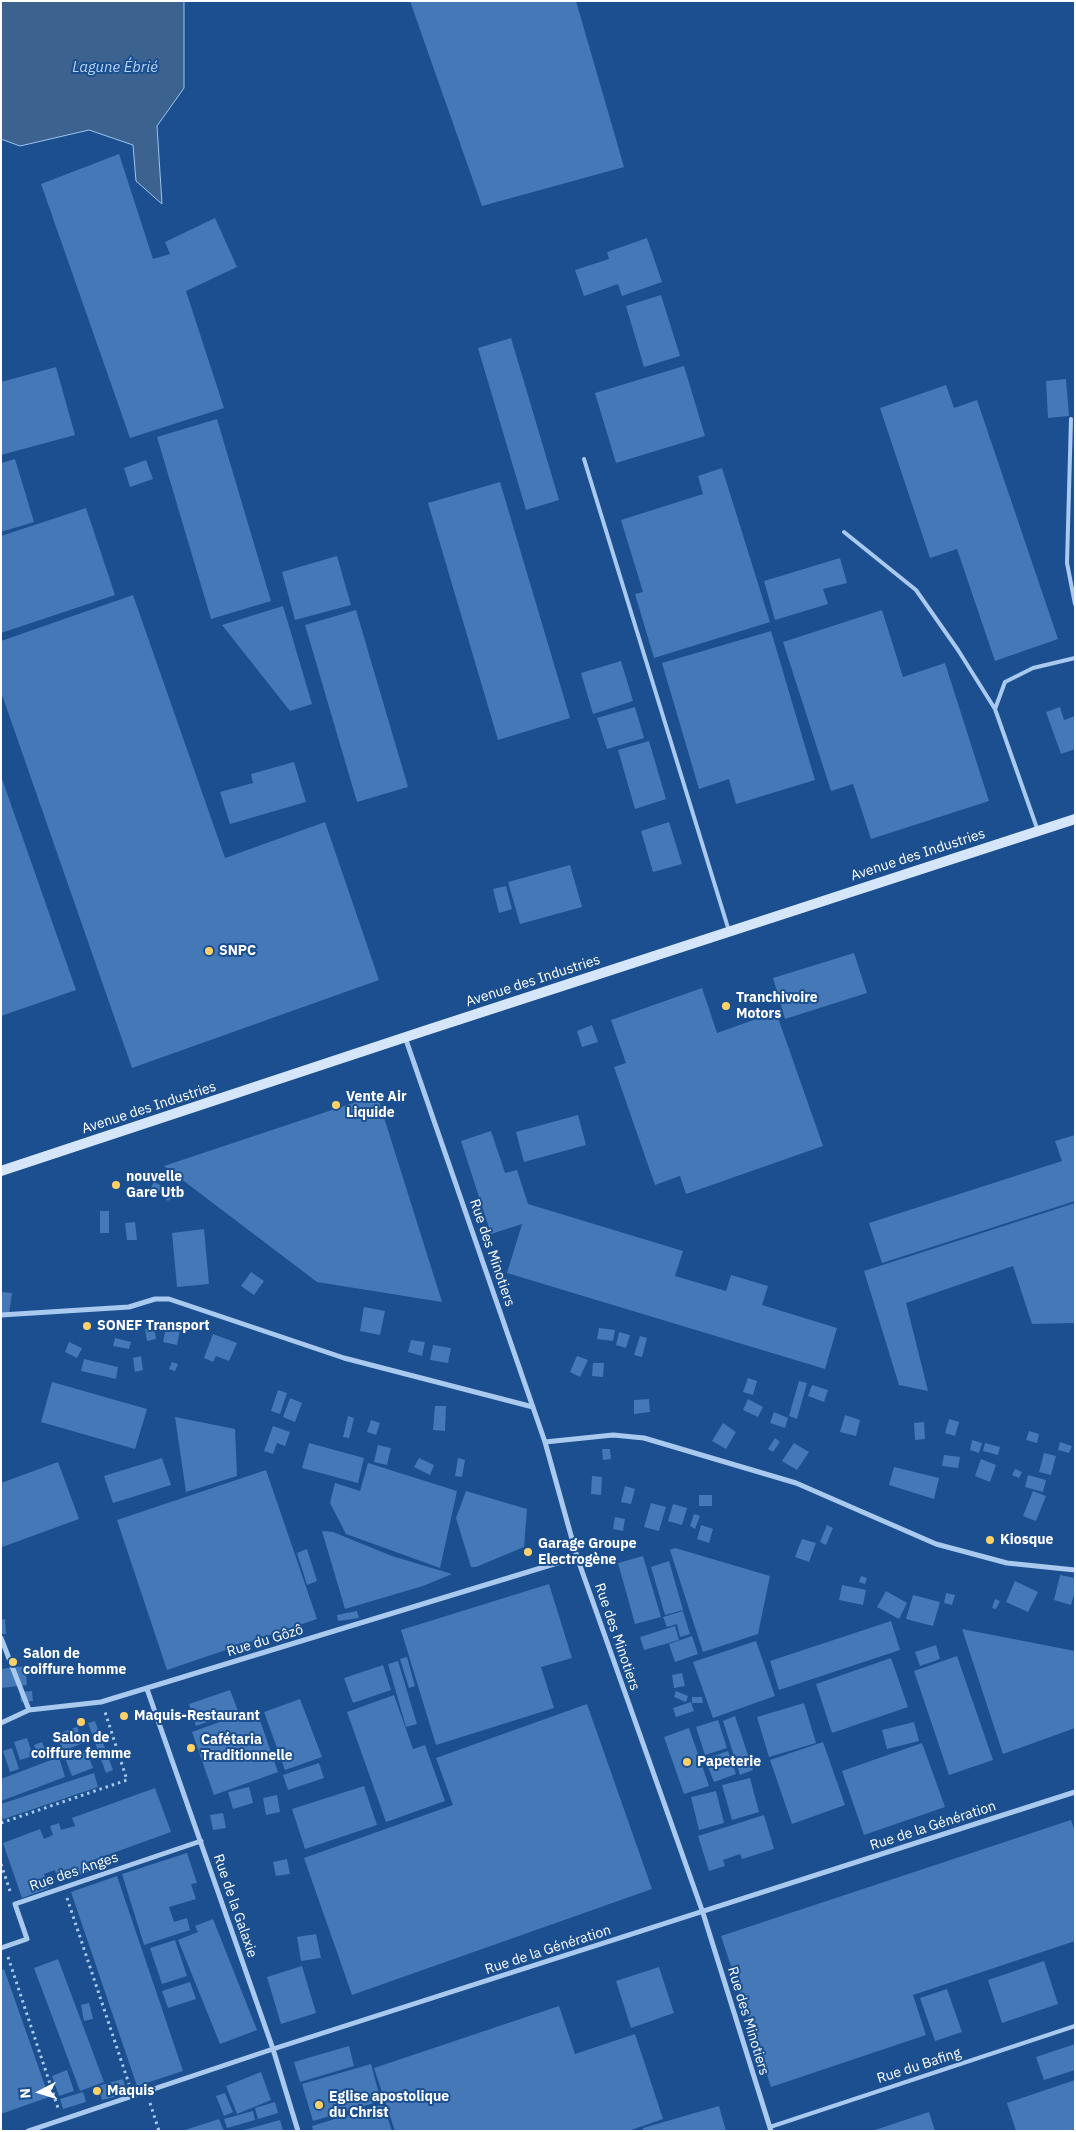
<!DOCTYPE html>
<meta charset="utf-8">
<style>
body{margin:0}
#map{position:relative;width:1076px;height:2132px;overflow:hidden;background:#1b4f8f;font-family:"IBM Plex Sans",sans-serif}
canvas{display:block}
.frame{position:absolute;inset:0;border:2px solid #fff;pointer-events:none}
.north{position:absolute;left:15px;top:2067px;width:50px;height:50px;-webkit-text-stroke:4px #1b4f8f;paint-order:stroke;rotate:265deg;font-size:14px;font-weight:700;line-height:20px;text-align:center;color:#fff}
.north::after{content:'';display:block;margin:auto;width:18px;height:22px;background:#fff;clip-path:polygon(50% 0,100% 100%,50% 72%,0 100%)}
</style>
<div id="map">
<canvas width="1076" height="2132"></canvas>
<div class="frame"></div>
<div class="north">N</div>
</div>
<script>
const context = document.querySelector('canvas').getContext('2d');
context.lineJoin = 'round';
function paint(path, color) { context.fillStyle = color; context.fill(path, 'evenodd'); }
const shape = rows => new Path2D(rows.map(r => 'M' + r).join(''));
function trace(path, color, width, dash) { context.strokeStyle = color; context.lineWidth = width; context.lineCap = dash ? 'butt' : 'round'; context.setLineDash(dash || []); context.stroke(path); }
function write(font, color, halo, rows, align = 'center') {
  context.font = font + ' "IBM Plex Sans",sans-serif'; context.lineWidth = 4; context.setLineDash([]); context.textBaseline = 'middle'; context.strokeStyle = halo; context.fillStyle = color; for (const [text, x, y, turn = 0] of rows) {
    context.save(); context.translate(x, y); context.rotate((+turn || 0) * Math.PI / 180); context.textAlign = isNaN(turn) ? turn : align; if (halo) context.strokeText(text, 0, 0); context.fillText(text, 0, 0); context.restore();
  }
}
const water = shape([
 [1,1,184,1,184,88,157,126,162,204,136,181,133,145,89,130,20,146,1,139,1,1]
]);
paint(water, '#3c6290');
trace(water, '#9cc4f0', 1);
paint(shape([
 [410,1,576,1,624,167,482,206],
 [119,154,153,259,170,254,165,242,215,218,237,267,186,291,224,408,130,438,41,184],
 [647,238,662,282,622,296,618,284,584,296,575,270,609,259,607,252],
 [661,295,680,356,644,367,626,306],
 [511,338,559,500,526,510,478,348],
 [684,366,705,436,616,463,595,393],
 [56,367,75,435,1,455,1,382],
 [1066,379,1069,416,1048,418,1046,381],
 [946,385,954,408,977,400,1058,639,995,661,957,549,930,558,880,408],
 [217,419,271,601,211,619,157,437],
 [15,459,34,522,1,532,1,463],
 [146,460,153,479,130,487,124,468],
 [722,468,770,622,654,658,635,594,643,592,621,520,703,494,698,476],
 [500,482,570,718,498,740,428,503],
 [86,508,115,595,1,633,1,536],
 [337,556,351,605,295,620,282,572],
 [840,558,847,583,823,589,828,604,775,620,764,581],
 [133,595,225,858,325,822,379,980,132,1068,1,692,1,641],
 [283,606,312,704,290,711,222,625],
 [356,610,408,787,357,802,305,625],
 [882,610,903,677,945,663,989,801,871,839,853,784,831,791,783,642],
 [771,631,815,780,736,804,729,779,699,789,662,663],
 [621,661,633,701,593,714,581,673],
 [635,707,644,738,607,749,597,718],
 [1060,707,1064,720,1075,716,1075,749,1061,754,1046,712],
 [649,741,666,799,635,809,618,750],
 [294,762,306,802,230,824,220,792,253,783,251,774],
 [1,776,76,990,1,1016],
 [669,822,682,864,653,872,641,831],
 [570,865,582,907,520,924,508,882],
 [506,886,512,909,499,913,493,889],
 [854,953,867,993,785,1019,773,978],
 [702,988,717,1033,776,1012,823,1146,686,1194,680,1176,655,1185,614,1067,626,1063,611,1020],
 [592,1025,598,1042,582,1047,577,1031],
 [377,1095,442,1302,317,1282,164,1166],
 [578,1115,586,1145,524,1162,516,1132],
 [491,1131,505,1173,517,1170,528,1204,683,1251,675,1276,726,1291,731,1275,768,1286,762,1305,837,1328,825,1369,507,1273,522,1224,491,1234,461,1141],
 [1075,1135,1075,1201,882,1263,869,1223,1062,1161,1055,1141],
 [154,1182,162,1186,158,1194,150,1189],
 [165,1189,173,1196,168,1201,161,1194],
 [1075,1203,1075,1323,1032,1324,1013,1266,906,1303,928,1391,899,1385,864,1271],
 [100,1211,109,1211,109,1233,100,1233],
 [135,1222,137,1240,127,1240,125,1223],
 [204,1229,209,1284,177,1287,172,1233],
 [251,1272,264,1281,254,1295,241,1286],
 [1,1292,12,1293,9,1314,1,1313],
 [364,1307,385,1311,380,1335,360,1331],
 [167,1322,181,1325,177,1345,163,1342],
 [154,1327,156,1339,147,1341,145,1329],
 [599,1328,615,1330,613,1341,597,1339],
 [619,1332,630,1335,626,1348,616,1345],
 [213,1334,237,1343,229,1361,216,1356,213,1362,204,1358],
 [640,1336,647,1338,642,1357,634,1355],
 [115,1338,131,1342,129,1349,113,1346],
 [411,1340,425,1342,422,1356,408,1352],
 [69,1342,82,1348,77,1358,65,1352],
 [433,1345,451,1348,448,1363,430,1360],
 [141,1356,143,1370,135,1372,133,1358],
 [577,1356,588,1360,580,1377,570,1372],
 [84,1359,118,1367,116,1379,81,1371],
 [172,1362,178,1364,175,1371,169,1369],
 [593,1363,604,1363,603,1377,592,1376],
 [748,1378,757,1381,753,1395,743,1392],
 [799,1381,807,1383,797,1419,789,1416],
 [52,1382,147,1409,135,1449,41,1422],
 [812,1385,828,1390,824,1402,808,1396],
 [278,1390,287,1393,280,1414,271,1411],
 [290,1398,302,1403,295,1422,283,1417],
 [649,1399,650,1412,634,1414,634,1400],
 [748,1399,763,1407,758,1417,743,1410],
 [435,1406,446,1406,445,1431,433,1430],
 [774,1412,788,1418,785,1428,770,1423],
 [845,1415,860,1420,856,1436,840,1432],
 [348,1416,354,1418,349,1438,343,1437],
 [175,1417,235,1429,237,1476,186,1492],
 [949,1419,959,1422,955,1436,945,1433],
 [371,1420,380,1423,376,1435,367,1432],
 [924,1422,925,1439,915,1440,914,1423],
 [723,1423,736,1432,726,1449,712,1441],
 [273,1426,290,1432,285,1446,277,1443,273,1454,264,1451],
 [1029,1431,1039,1434,1037,1443,1026,1440],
 [775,1438,780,1442,773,1452,768,1449],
 [972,1440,982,1443,979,1453,970,1450],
 [1060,1442,1072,1446,1069,1453,1058,1450],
 [309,1443,364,1458,358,1483,302,1468],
 [794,1443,809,1452,797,1470,782,1461],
 [985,1443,1000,1447,998,1455,983,1451],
 [378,1445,391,1448,387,1465,374,1462],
 [602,1449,610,1449,611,1459,603,1460],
 [1044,1453,1056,1456,1051,1475,1039,1472],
 [944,1455,960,1457,958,1468,942,1466],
 [162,1458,171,1485,113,1503,104,1476],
 [419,1458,434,1465,430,1475,414,1467],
 [458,1458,465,1460,462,1477,455,1476],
 [981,1459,996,1465,990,1482,975,1476],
 [58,1462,79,1519,2,1547,1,1483],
 [368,1463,457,1491,440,1568,346,1534,330,1503,335,1483,360,1491],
 [894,1467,939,1478,934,1499,889,1485],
 [1015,1469,1022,1472,1019,1478,1012,1475],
 [266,1470,317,1619,167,1670,117,1520],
 [1028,1475,1046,1480,1043,1492,1025,1487],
 [592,1476,602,1477,601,1495,591,1494],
 [625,1486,635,1489,631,1504,621,1502],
 [466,1491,527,1509,524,1547,476,1567,471,1567,456,1518],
 [1033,1491,1046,1496,1036,1521,1023,1516],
 [699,1495,712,1495,712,1506,699,1506],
 [651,1503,666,1507,659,1531,644,1527],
 [673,1504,687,1508,682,1525,668,1521],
 [694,1514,700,1516,695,1529,690,1526],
 [615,1517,625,1519,623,1531,613,1529],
 [701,1525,713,1529,709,1543,697,1539],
 [827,1525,833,1528,826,1545,820,1542],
 [322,1531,333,1532,392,1556,452,1574,423,1586,345,1609],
 [802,1539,816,1543,809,1562,795,1557],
 [675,1548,770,1576,758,1634,703,1652,670,1550],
 [307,1549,317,1581,307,1585,297,1553],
 [643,1556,661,1617,635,1624,618,1563],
 [669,1561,683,1610,665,1615,651,1567],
 [1060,1575,1075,1578,1075,1591,1071,1605,1054,1600],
 [861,1576,867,1578,865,1584,859,1582],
 [1015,1581,1038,1592,1028,1612,1006,1602],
 [549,1584,572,1658,541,1667,554,1708,436,1745,401,1630],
 [842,1585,866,1590,863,1605,839,1600],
 [886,1591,907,1603,899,1619,877,1607],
 [946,1593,955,1595,952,1605,944,1603],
 [913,1595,940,1602,933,1626,906,1619],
 [995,1599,1000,1601,996,1609,992,1608],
 [357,1611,359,1618,338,1621,337,1615],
 [683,1611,690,1634,680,1637,677,1624,667,1627,663,1617],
 [5,1619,6,1634,1,1634,1,1620],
 [891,1621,900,1650,779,1690,770,1661],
 [675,1626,679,1640,644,1650,640,1637],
 [962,1629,1075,1651,1075,1728,1003,1754],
 [692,1636,698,1654,675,1662,669,1644],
 [756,1641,775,1696,713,1718,693,1662],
 [936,1645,940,1659,920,1666,915,1652],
 [957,1656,993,1760,949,1775,914,1671],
 [407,1657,415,1686,409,1688,400,1659],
 [891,1658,908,1707,832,1733,816,1684],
 [398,1661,417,1724,406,1727,388,1664],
 [383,1665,391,1690,353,1703,344,1678],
 [25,1666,27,1685,1,1688,1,1669],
 [682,1673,685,1686,674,1688,672,1675],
 [230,1690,238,1711,196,1726,189,1704],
 [32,1691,33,1701,21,1702,20,1692],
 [676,1691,688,1696,686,1702,674,1697],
 [394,1695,413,1749,425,1745,445,1801,386,1822,347,1712],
 [692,1697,702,1697,703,1703,692,1703],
 [300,1699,322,1757,285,1770,264,1712],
 [691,1702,694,1711,676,1717,673,1708],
 [804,1703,816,1743,769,1757,757,1717],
 [587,1704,652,1889,352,1995,304,1858,453,1805,436,1758],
 [256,1709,278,1772,214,1795,192,1732],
 [735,1716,753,1770,740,1775,723,1721],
 [718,1720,727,1748,705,1755,696,1727],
 [95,1721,113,1770,106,1773,88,1723],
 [914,1722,919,1741,887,1749,882,1730],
 [77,1727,83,1743,63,1751,57,1734],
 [689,1728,709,1786,684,1794,664,1737],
 [27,1738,33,1756,20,1760,14,1742],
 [42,1742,46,1752,37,1755,34,1745],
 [823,1742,845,1805,792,1824,770,1760],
 [922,1743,945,1807,864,1835,842,1771],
 [12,1748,19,1769,10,1772,3,1751],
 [86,1750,93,1768,72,1776,65,1758],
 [728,1751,736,1774,714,1782,705,1759],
 [59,1757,65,1777,1,1801,1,1779],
 [319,1763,324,1778,288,1790,283,1775],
 [94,1773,98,1787,1,1820,1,1804],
 [750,1778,759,1812,732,1820,722,1785],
 [364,1786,377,1825,305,1849,292,1809],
 [249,1787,253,1803,233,1809,228,1792],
 [155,1788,171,1832,85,1863,88,1872,59,1882,55,1870,44,1874,49,1888,22,1898,3,1843,40,1829,44,1839,53,1835,50,1826,59,1823,61,1830,75,1826,72,1818],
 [716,1791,724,1823,699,1830,691,1797],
 [277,1795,280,1812,266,1815,263,1798],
 [223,1813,226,1828,213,1830,210,1815],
 [764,1815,774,1849,742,1859,740,1854,723,1860,725,1866,709,1871,698,1836],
 [1071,1820,1075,1832,1075,1941,913,1995,926,2035,771,2087,721,1936],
 [187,1853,197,1883,191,1884,196,1899,169,1907,174,1922,187,1918,190,1930,144,1945,122,1874],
 [287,1859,290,1874,276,1876,273,1862],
 [117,1876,183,2071,137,2086,71,1892],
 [213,1919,257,2030,220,2044,178,1940,198,1932,195,1926],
 [316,1934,321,1958,301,1961,297,1937],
 [175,1940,187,1976,162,1984,150,1948],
 [58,1959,104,2082,80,2091,34,1968],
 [1044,1961,1058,2004,1002,2023,988,1980],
 [302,1966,316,2013,281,2024,267,1977],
 [659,1967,674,2013,631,2028,616,1981],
 [4,1969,49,2097,1,2114,1,1970],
 [190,1982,196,1999,168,2008,162,1991],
 [947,1989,962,2032,935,2041,920,1998],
 [89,2003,93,2019,84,2021,81,2005],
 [559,2006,575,2054,635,2034,663,2119,628,2131,395,2131,374,2068],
 [1075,2044,1075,2070,1044,2080,1036,2057],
 [349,2046,354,2066,300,2082,294,2062],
 [371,2064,381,2101,313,2121,302,2084],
 [67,2070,74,2091,59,2096,52,2076],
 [261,2072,271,2100,237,2114,226,2086],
 [123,2079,127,2094,102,2100,98,2086],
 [1075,2080,1075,2131,1016,2131,1007,2103],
 [83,2092,86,2102,63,2109,60,2099],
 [225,2093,233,2112,224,2116,216,2096],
 [275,2102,278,2113,258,2119,255,2108],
 [383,2104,392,2131,313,2131,312,2126],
 [719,2106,726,2131,643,2131,643,2128],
 [253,2111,255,2120,227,2128,224,2119],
 [929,2112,935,2131,875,2131,875,2130],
 [219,2119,224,2131,185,2131,185,2130],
 [280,2120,283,2131,244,2131,244,2130]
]), '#4478b7');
trace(shape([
 [1,1823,127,1780,105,1712],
 [1,1864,11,1894],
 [67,1898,129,2084],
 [8,1957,58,2108],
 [150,2103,159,2131]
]), '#a9c9ee', 3, [2.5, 4]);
trace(shape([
 [1071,419,1067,563,1075,604],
 [584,459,729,931],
 [844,532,916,590,958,650,995,709,1038,831],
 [995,709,1005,682,1033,668,1075,658],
 [770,2127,1075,2026]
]), '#a9c9ee', 4);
trace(shape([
 [405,1037,545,1442,577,1557,703,1913,771,2131],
 [1,1315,129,1307,155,1299,169,1299,344,1358,533,1407],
 [545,1442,613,1435,644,1438,796,1483,936,1544,1007,1563,1075,1570],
 [1,1638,29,1710,101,1702,577,1557],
 [147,1689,273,2049,298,2131],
 [1,1723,29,1710],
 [1,1948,27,1939,15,1904,201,1841],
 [28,2131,273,2049,1075,1792]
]), '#a9c9ee', 5);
trace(shape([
 [1,1171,424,1031,1075,819]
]), '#d6e6fa', 10);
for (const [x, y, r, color] of [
 [209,951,5,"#ffd166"],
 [726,1006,5,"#ffd166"],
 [336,1105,5,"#ffd166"],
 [116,1185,5,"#ffd166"],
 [87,1326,5,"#ffd166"],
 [990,1540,5,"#ffd166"],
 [528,1552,5,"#ffd166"],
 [13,1662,5,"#ffd166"],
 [124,1716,5,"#ffd166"],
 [81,1722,5,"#ffd166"],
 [191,1748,5,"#ffd166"],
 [687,1762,5,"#ffd166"],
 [97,2091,5,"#ffd166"],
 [319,2105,5,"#ffd166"]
]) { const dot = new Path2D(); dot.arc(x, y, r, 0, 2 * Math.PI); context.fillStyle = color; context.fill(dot); trace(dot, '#1b4f8f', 2); }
write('14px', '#fff', '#1b4f8f', [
 ["Avenue des Industries",918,855,-18],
 ["Avenue des Industries",533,981,-18],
 ["Avenue des Industries",149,1108,-18],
 ["Rue des Minotiers",492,1253,71],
 ["Rue des Minotiers",617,1637,71],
 ["Rue du Gôzô",265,1641,-17],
 ["Rue de la Génération",933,1826,-18],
 ["Rue des Anges",74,1872,-19],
 ["Rue de la Galaxie",235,1906,71],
 ["Rue de la Génération",548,1950,-18],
 ["Rue des Minotiers",748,2021,73],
 ["Rue du Bafing",919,2066,-18]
]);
write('bold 14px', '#fff', '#1b4f8f', [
 ["SNPC",219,951],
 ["Tranchivoire",736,998],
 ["Motors",736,1014],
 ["Vente Air",346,1097],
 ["Liquide",346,1113],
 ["nouvelle",126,1177],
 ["Gare Utb",126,1193],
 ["SONEF Transport",97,1326],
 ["Kiosque",1000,1540],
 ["Garage Groupe",538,1544],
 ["Electrogène",538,1560],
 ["Salon de",23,1654],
 ["coiffure homme",23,1670],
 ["Maquis-Restaurant",134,1716],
 ["Salon de",81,1738,"center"],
 ["coiffure femme",81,1754,"center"],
 ["Cafétaria",201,1740],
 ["Traditionnelle",201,1756],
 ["Papeterie",697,1762],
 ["Maquis",107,2091],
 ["Eglise apostolique",329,2097],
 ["du Christ",329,2113]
], 'left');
write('italic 15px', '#b5d3f5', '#1b4f8f', [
 ["Lagune Ébrié",115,68]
]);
</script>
